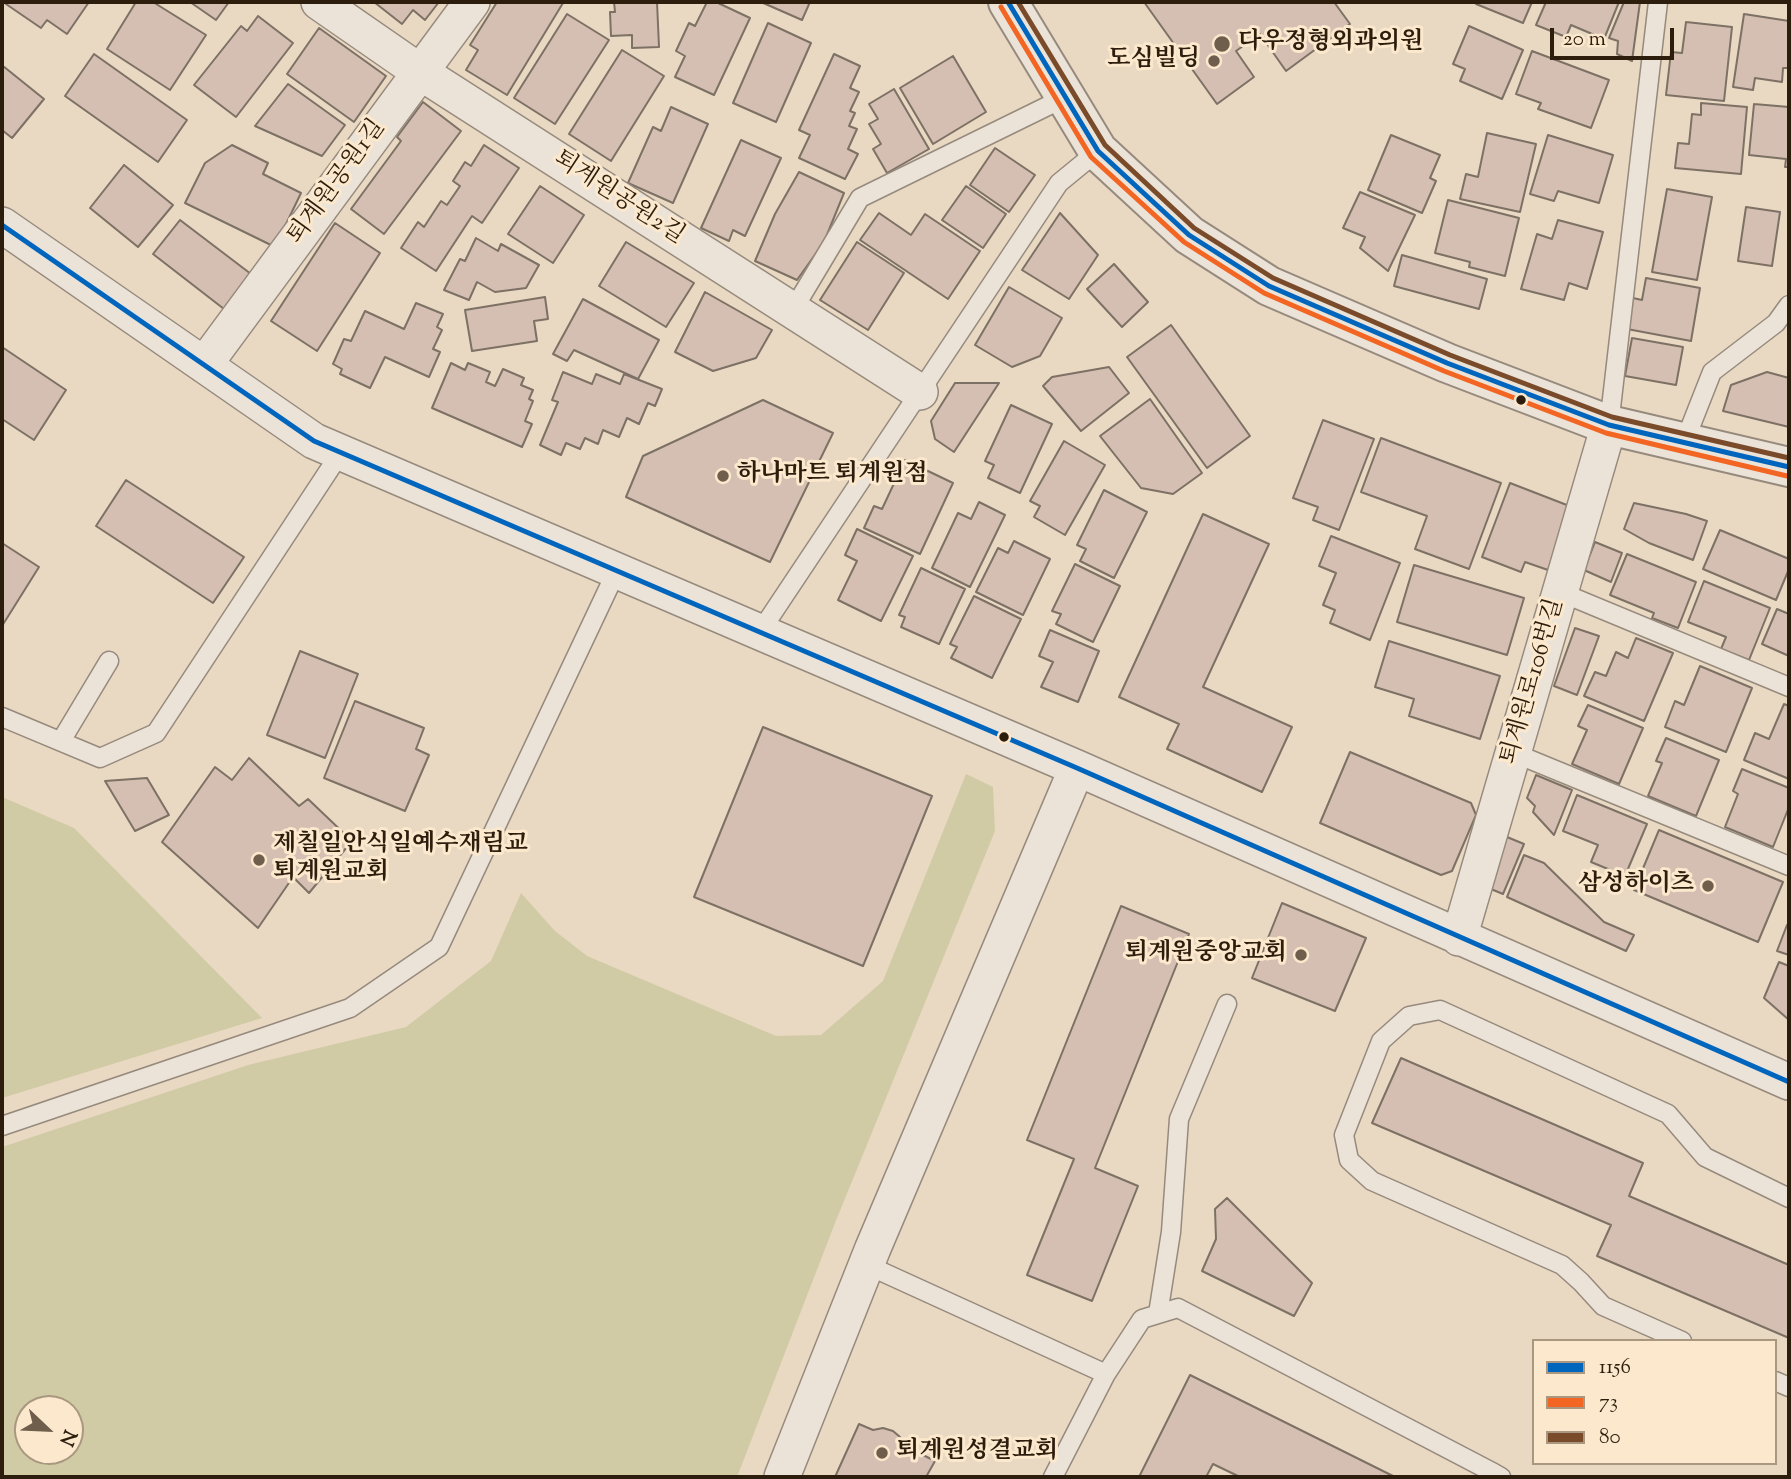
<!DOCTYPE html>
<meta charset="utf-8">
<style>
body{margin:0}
#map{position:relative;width:1791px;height:1479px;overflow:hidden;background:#e9d8c2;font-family:"Sorts Mill Goudy",serif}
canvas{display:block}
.frame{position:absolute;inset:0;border:4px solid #2d1d0d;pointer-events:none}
.legend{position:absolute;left:1532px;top:1339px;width:245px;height:126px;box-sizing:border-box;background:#fbe8cd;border:2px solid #a99780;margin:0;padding:9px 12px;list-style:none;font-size:21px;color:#2d1d0d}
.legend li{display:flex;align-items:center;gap:14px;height:35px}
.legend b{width:35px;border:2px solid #a99780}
.north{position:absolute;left:14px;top:1395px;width:70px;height:70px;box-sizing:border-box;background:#fbe8cd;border:2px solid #a99780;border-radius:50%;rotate:113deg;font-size:19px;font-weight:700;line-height:28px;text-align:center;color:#2d1d0d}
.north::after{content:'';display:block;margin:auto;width:24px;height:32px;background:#6f5e4c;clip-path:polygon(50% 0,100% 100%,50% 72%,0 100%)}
.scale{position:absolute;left:1550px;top:28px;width:124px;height:32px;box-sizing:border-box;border:4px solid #2d1d0d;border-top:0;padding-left:9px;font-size:21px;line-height:24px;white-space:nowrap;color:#2d1d0d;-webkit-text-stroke:5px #fbe8cd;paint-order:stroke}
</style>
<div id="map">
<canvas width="1791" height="1479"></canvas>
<div class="frame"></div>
<ul class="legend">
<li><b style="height:9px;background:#0065bd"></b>1156</li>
<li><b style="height:9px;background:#f26522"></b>73</li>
<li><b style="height:9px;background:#7a4b2a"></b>80</li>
</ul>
<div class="north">N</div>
<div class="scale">20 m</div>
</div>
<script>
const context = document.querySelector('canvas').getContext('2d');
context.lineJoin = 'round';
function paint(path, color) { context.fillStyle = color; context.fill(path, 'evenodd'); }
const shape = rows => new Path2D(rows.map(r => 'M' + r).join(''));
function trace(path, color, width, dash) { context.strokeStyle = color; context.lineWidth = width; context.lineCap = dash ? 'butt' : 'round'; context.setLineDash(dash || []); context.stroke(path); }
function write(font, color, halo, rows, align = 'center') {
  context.font = font + ' "Sorts Mill Goudy","Noto Serif KR",serif'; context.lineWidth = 6; context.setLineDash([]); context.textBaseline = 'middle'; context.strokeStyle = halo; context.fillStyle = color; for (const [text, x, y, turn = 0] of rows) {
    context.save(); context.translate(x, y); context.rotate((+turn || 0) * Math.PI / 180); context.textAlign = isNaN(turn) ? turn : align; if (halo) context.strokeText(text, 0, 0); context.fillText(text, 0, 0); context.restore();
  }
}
paint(shape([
 [966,774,993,787,995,831,835,1223,737,1477,2,1477,2,1147,248,1065,406,1027,491,961,521,893,555,931,587,956,776,1036,821,1035,883,981],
 [28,1409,70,1409,70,1451,28,1451],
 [2,797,74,828,262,1018,2,1098]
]), '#d0cba5');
const building = shape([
 [3,2,89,2,67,34,47,20,41,28,3,2],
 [136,2,153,2,206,35,170,90,107,49,136,2],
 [190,2,229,2,216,20,190,2],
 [374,2,439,2,425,20,413,10,402,24,374,2],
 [497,2,563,3,507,95,466,70,478,50,470,45,497,2],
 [614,2,657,2,659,47,632,48,632,35,611,36,610,12,615,12,614,2],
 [707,2,716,2,750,18,714,95,675,77,685,56,676,51,689,23,695,26,707,2],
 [761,2,810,2,802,20,761,2],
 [1144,2,1334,2,1350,24,1286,71,1260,34,1236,51,1254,77,1217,104,1144,2],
 [1477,2,1532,2,1523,23,1476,4,1477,2],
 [1546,2,1619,2,1604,39,1571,25,1566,37,1536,25,1546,2],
 [1624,2,1640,2,1632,61,1617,54,1618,41,1609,38,1624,2],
 [567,14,609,40,555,124,514,98,567,14],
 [1744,14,1789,21,1789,68,1783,68,1782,82,1755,78,1753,90,1733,87,1744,14],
 [258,16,293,43,236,117,194,85,241,26,247,31,258,16],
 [1686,22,1732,27,1724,101,1666,95,1671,52,1682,53,1686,22],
 [768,23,811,43,776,122,733,103,768,23],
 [1469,26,1523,50,1502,99,1460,81,1465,69,1453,64,1469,26],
 [319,28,386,76,354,122,287,74,319,28],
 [622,50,664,76,611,161,569,134,622,50],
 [1532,51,1609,80,1591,128,1538,109,1541,103,1516,94,1532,51],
 [94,54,187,120,158,162,65,96,94,54],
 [834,54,860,66,850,88,859,92,850,111,855,113,849,126,857,129,848,149,858,154,845,179,799,158,810,135,799,130,834,54],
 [953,56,986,112,933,144,900,88,953,56],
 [3,66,44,99,12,138,2,130,2,68,3,66],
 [288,84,345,125,322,156,255,126,288,84],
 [894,89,929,149,887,173,873,149,881,144,869,124,878,119,869,104,894,89],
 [423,102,461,131,384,234,351,209,401,141,397,137,423,102],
 [1701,103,1747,107,1741,174,1675,168,1678,143,1689,144,1692,114,1701,115,1701,103],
 [1754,104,1789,107,1789,167,1785,167,1786,159,1749,155,1754,104],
 [671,107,708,124,673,203,628,183,653,127,661,131,671,107],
 [1487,133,1536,144,1520,212,1460,199,1466,174,1478,177,1487,133],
 [1391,135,1440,155,1430,178,1436,181,1422,213,1368,190,1391,135],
 [1548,135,1613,155,1599,203,1558,191,1554,201,1530,194,1548,135],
 [741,140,781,158,745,236,733,230,729,241,701,228,741,140],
 [232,145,268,163,263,174,301,193,275,247,185,203,205,163,232,145],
 [484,145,519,168,482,223,472,216,436,271,401,248,418,222,424,227,441,201,447,205,460,186,453,181,465,162,471,166,484,145],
 [995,148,1035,175,1009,212,970,185,995,148],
 [124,165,173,205,138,247,90,208,124,165],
 [799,172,844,193,824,242,797,280,755,261,775,214,799,172],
 [540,186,584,215,553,263,508,234,540,186],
 [966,186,1006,214,983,248,942,220,966,186],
 [1667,189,1712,197,1697,280,1652,272,1667,189],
 [1360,192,1415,215,1388,271,1360,248,1365,237,1343,228,1360,192],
 [1448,200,1519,218,1505,276,1469,267,1470,262,1435,253,1448,200],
 [1746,207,1780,212,1772,266,1738,261,1746,207],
 [879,213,911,235,925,214,980,251,948,299,860,240,879,213],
 [1060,213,1098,255,1069,299,1022,270,1060,213],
 [180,220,251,274,224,309,153,254,180,220],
 [1558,220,1603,232,1587,289,1569,283,1564,300,1521,289,1537,234,1552,239,1558,220],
 [335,223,380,253,317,351,271,321,335,223],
 [476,238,498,251,501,244,539,265,526,288,495,292,477,282,469,300,444,290,460,259,465,261,476,238],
 [626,242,694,283,666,327,599,286,626,242],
 [857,242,904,273,868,330,820,300,857,242],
 [1402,255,1487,279,1479,309,1394,286,1402,255],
 [1114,264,1148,302,1122,327,1087,289,1114,264],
 [1646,278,1700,288,1691,341,1627,329,1633,298,1642,300,1646,278],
 [1009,287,1062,318,1040,356,1012,367,975,345,1009,287],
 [705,292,772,330,756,358,713,371,675,352,705,292],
 [545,297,548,319,534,321,537,341,472,351,465,310,545,297],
 [583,299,659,340,638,379,574,350,567,361,553,354,583,299],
 [416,303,443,314,437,327,442,330,433,349,440,352,429,377,385,357,370,388,340,374,342,369,333,364,344,339,351,341,365,311,404,329,416,303],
 [1171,325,1250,436,1207,468,1127,357,1171,325],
 [1632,338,1683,347,1676,385,1625,376,1632,338],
 [2,347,66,390,34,440,2,419,2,347],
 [451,363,465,370,468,363,490,372,486,382,495,386,503,369,524,378,521,385,533,390,529,399,533,401,525,421,532,424,522,447,432,408,451,363],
 [1109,367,1129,393,1081,431,1043,386,1052,377,1109,367],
 [563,372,592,384,596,374,620,384,624,374,662,389,655,406,648,403,639,424,627,418,619,437,603,430,598,444,585,438,580,449,566,443,561,455,540,445,558,402,552,400,563,372],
 [1767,372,1789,378,1789,427,1723,411,1731,385,1767,372],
 [955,383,999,383,954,452,935,439,931,421,955,383],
 [1150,399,1202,473,1173,494,1141,488,1100,436,1150,399],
 [763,400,833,433,770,562,626,497,643,456,763,400],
 [1011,405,1052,424,1020,493,988,478,994,465,985,461,1011,405],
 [1323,420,1374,439,1339,530,1313,520,1318,507,1293,498,1323,420],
 [1381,438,1501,483,1469,569,1415,549,1427,516,1361,492,1381,438],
 [1064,441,1105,465,1065,535,1034,517,1040,506,1030,501,1064,441],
 [905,460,953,483,920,554,864,528,874,506,882,509,905,460],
 [126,480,244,557,213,603,96,526,126,480],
 [1510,483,1572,507,1548,570,1525,562,1521,572,1482,557,1510,483],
 [1104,490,1147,512,1114,578,1080,561,1086,549,1077,545,1104,490],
 [979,502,1005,515,970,587,932,568,958,513,971,519,979,502],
 [1634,503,1686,514,1707,521,1693,560,1649,543,1624,529,1634,503],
 [1203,514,1269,544,1203,687,1292,727,1262,792,1167,749,1179,724,1119,697,1203,514],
 [857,529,913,556,881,621,838,600,857,561,845,555,857,529],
 [1720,530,1789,559,1789,569,1776,600,1703,569,1720,530],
 [1331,536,1400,563,1370,640,1330,623,1335,610,1323,605,1336,573,1319,566,1331,536],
 [1014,541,1050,559,1023,615,976,592,998,548,1008,553,1014,541],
 [1595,542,1622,553,1611,582,1584,570,1595,542],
 [2,543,39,567,2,626,2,543],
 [1627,554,1696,582,1678,628,1652,618,1654,613,1610,595,1627,554],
 [1075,564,1120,586,1093,642,1056,624,1061,614,1052,611,1075,564],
 [1414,565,1524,598,1507,655,1397,622,1414,565],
 [921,568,965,589,939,644,901,627,905,617,899,615,921,568],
 [1704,581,1770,608,1749,660,1721,649,1726,637,1688,622,1704,581],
 [974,596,1021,619,992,678,951,658,957,647,950,644,974,596],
 [1777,609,1789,614,1789,656,1762,644,1777,609],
 [1575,628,1599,636,1577,695,1554,686,1575,628],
 [1050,630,1099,651,1078,702,1041,687,1053,662,1039,656,1050,630],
 [1636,638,1673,653,1644,721,1584,696,1595,672,1606,676,1616,652,1628,658,1636,638],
 [1389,641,1500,676,1480,739,1409,716,1414,699,1375,687,1389,641],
 [300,651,358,674,325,758,267,735,300,651],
 [1700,666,1752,688,1726,752,1665,727,1675,701,1684,705,1700,666],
 [355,701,424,728,416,749,429,755,405,811,324,778,355,701],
 [1784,704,1789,706,1789,779,1744,760,1755,733,1769,739,1784,704],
 [1588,705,1643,728,1619,784,1572,764,1587,730,1578,726,1588,705],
 [763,727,932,796,863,966,694,897,763,727],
 [1666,738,1719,760,1696,816,1648,796,1662,763,1656,761,1666,738],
 [1350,752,1471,803,1476,815,1452,871,1441,875,1320,823,1350,752],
 [249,758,299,806,308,799,352,841,309,893,293,877,258,928,162,842,215,767,232,780,249,758],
 [1742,769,1789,788,1789,807,1773,847,1725,827,1738,794,1733,791,1742,769],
 [1536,775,1572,790,1554,835,1533,812,1535,806,1527,798,1536,775],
 [147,778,169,815,135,831,105,781,147,778],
 [1577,795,1647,824,1625,876,1591,862,1598,845,1563,831,1577,795],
 [1659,830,1783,882,1758,942,1634,890,1659,830],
 [1507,837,1524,844,1503,894,1486,887,1507,837],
 [1524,855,1544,863,1604,922,1634,935,1626,951,1507,897,1524,855],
 [1282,903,1366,938,1335,1011,1252,978,1282,903],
 [1121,906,1189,934,1095,1168,1138,1186,1092,1301,1027,1275,1074,1159,1027,1140,1121,906],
 [1787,925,1789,925,1789,955,1777,951,1787,925],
 [1779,962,1789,966,1789,1020,1764,998,1779,962],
 [1401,1058,1643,1163,1629,1196,1789,1265,1789,1338,1597,1256,1611,1225,1372,1123,1401,1058],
 [1227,1198,1312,1283,1294,1316,1202,1271,1216,1239,1215,1209,1227,1198],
 [1190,1375,1395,1477,1240,1477,1213,1464,1206,1477,1139,1477,1190,1375],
 [859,1424,873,1430,883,1428,893,1431,900,1437,903,1445,935,1461,926,1477,835,1477,859,1424]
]);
paint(building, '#d5bfb2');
trace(building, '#7c7164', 2);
const service = shape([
 [793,310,860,198,1066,97],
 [1609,425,1658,2],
 [1684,443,1712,372,1776,323,1789,305],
 [1560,592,1789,687],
 [760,632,1059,183,1098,151],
 [2,717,100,758,156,733,341,452],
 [61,741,109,661],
 [1514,753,1789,866],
 [2,1126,350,1008,439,947,617,570],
 [867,1265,1106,1374,1142,1319,1178,1308,1494,1473,1501,1477],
 [1158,1314,1171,1232,1179,1119,1227,1004],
 [1682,1341,1603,1306,1581,1282,1562,1265,1372,1181,1349,1160,1344,1135,1381,1041,1409,1016,1440,1010,1668,1114,1705,1157,1789,1198],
 [1775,1381,1789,1387],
 [1053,1477,1106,1374]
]);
const minor = shape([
 [319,2,420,72,920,392],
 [2,225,314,441,1077,768,1789,1082],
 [204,365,472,2],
 [1459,938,1609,425],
 [782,1477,873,1248,1077,768]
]);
const tertiary = shape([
 [1008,2,1098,151,1189,235,1269,286,1447,363,1609,425,1789,467]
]);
trace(service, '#968a7d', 21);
trace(minor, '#968a7d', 38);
trace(tertiary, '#968a7d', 42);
trace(service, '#ece3d8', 18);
trace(minor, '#ece3d8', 35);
trace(tertiary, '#ece3d8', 38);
trace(shape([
 [1008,2,1098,151,1189,235,1269,286,1447,363,1609,425,1789,467],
 [2,225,314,441,1077,768,1789,1082]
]), '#0065bd', 5);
trace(shape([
 [1001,7,1091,157,1184,242,1264,293,1444,371,1606,433,1787,476]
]), '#f26522', 5);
trace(shape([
 [1018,2,1105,145,1194,228,1273,278,1450,355,1612,417,1789,458]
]), '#7a4b2a', 5);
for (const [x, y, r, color] of [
 [1222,44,9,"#6f5e4c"],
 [1214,61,7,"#6f5e4c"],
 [1521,400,6,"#2d1d0d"],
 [723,476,7,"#6f5e4c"],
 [1004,737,6,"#2d1d0d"],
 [259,860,7,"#6f5e4c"],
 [1708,886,7,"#6f5e4c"],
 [1301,955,7,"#6f5e4c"],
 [882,1453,7,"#6f5e4c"]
]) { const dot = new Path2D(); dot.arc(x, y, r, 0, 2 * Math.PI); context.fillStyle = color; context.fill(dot); trace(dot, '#fbe8cd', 2.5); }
write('bold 24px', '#2d1d0d', '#fbe8cd', [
 ["다우정형외과의원",1238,44],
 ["도심빌딩",1200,61,"right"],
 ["하나마트 퇴계원점",737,476],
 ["제칠일안식일예수재림교",273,846],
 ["퇴계원교회",273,874],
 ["삼성하이츠",1694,886,"right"],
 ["퇴계원중앙교회",1287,955,"right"],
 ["퇴계원성결교회",896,1453]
], 'left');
write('24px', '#2d1d0d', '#fbe8cd', [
 ["퇴계원공원1길",338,183,-54],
 ["퇴계원공원2길",618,199,33],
 ["퇴계원로106번길",1534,682,-74]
]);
</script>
